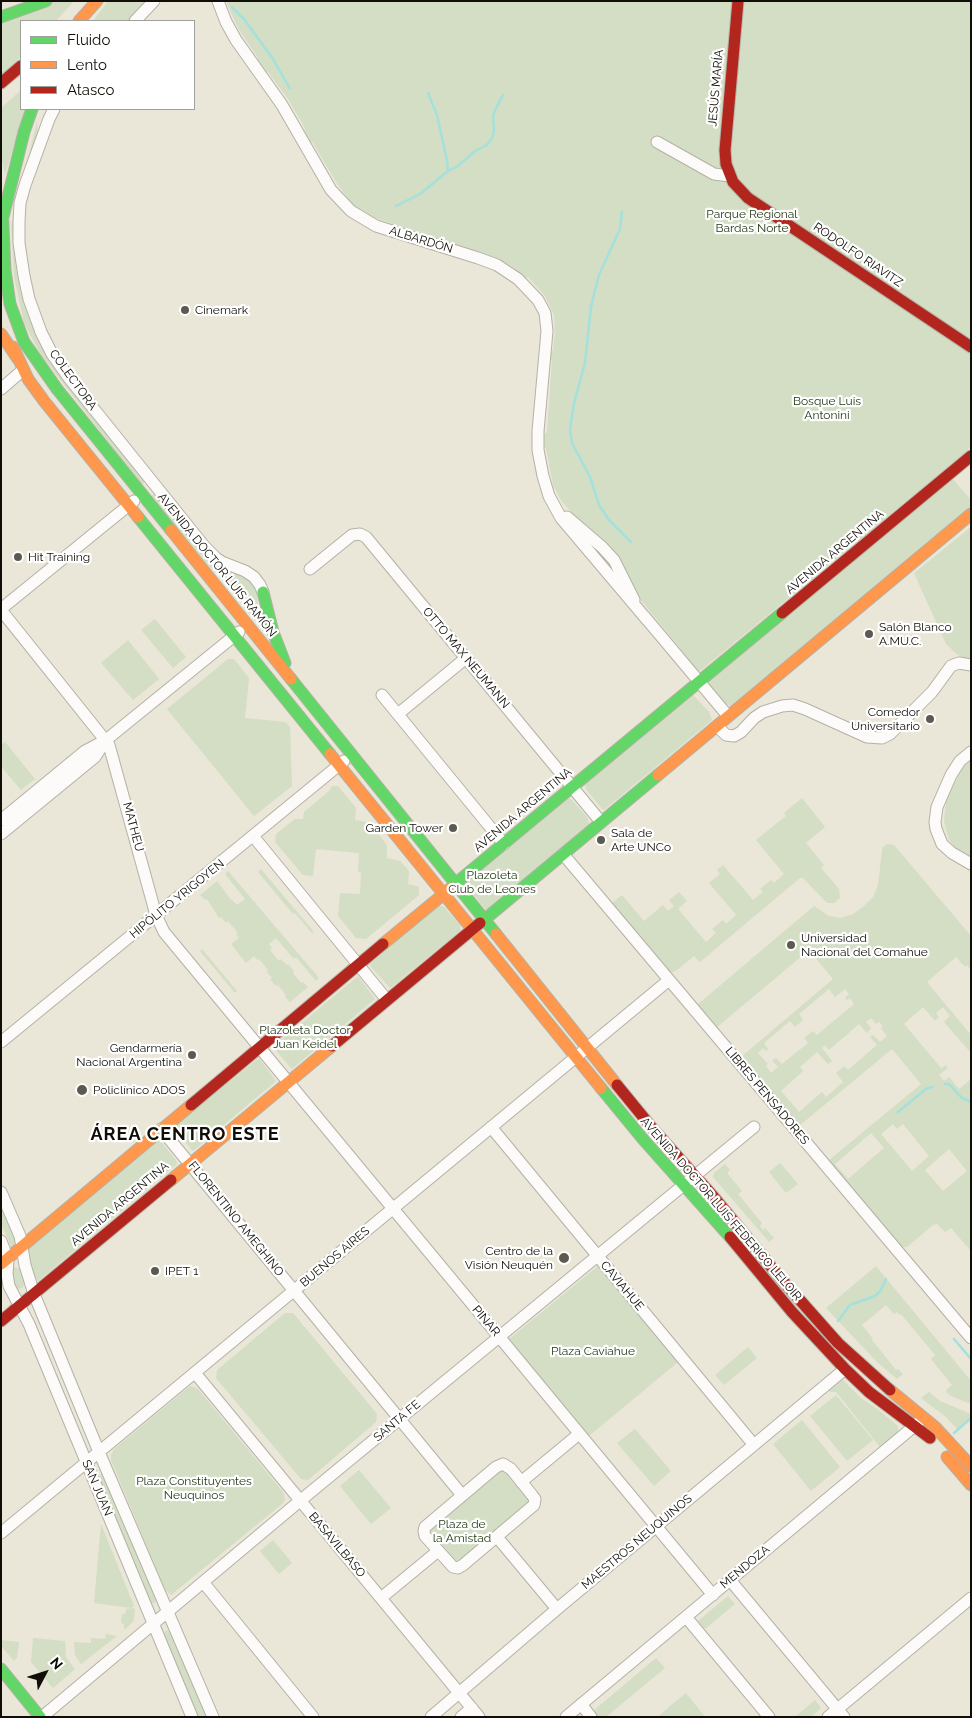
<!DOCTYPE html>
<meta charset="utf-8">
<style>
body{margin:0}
#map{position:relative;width:972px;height:1718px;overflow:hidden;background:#eae6d8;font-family:Raleway,sans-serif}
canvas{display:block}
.frame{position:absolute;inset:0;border:2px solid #100e06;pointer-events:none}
.legend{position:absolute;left:20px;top:20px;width:175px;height:90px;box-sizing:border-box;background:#fff;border:1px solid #9f9f9b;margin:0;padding:6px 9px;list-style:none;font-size:15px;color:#100e06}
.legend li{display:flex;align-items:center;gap:10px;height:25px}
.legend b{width:25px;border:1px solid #9f9f9b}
.north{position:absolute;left:20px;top:1648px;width:50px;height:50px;-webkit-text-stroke:4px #fff;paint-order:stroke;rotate:50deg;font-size:14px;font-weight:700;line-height:20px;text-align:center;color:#100e06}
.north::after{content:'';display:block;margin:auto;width:18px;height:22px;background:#100e06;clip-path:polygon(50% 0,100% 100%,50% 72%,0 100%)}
</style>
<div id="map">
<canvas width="972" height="1718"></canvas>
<div class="frame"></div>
<ul class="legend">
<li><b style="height:6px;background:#63d668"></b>Fluido</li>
<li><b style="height:6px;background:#ff974d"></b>Lento</li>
<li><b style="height:6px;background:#b3261e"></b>Atasco</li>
</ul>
<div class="north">N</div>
</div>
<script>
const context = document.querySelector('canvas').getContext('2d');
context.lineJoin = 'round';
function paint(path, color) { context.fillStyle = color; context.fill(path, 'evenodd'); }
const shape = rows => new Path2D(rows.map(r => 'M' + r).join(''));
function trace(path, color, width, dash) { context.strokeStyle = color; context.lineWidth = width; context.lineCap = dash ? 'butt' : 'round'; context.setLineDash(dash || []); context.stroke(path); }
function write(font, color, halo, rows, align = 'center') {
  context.font = font + ' Raleway,sans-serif'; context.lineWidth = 4.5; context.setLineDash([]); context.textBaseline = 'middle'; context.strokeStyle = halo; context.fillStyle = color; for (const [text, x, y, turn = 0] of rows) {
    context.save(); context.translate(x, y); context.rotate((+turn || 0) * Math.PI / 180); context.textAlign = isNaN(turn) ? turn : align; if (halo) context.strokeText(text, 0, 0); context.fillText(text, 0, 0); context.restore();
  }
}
paint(shape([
 [52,1,74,1,56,21,21,21,21,57,1,75,1,20],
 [108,1,148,1,128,21,93,21],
 [226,1,971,1,971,342,966,350,971,355,970,447,967,451,700,671,695,669,689,663,688,658,640,599,618,557,599,536,582,522,577,521,570,516,570,511,561,500,553,485,546,448,542,445,543,436,547,432,552,360,549,362,550,353,553,350,555,332,554,315,545,296,528,277,524,278,516,273,515,268,494,257,439,239,435,242,427,239,423,234,375,218,361,209,356,210,350,204,349,200,336,182,313,143,308,141,304,133,305,128,288,99,268,72,263,71,258,64,258,58,238,28],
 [21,90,21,109,26,109,5,174,1,157,1,108],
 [37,122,38,135,13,217,16,268,22,298,35,332,50,361,146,481,142,485,41,355,24,323,14,276,11,226,13,217],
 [952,478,971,500,971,508,731,706,724,703,710,687,709,682],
 [155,493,211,561,224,569,241,574,250,581,256,588,258,604,254,611,250,613,244,609,240,597,230,583,209,566,151,496],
 [971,527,971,661,958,655,946,644,914,573],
 [155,619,186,657,173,668,141,630],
 [128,640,159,679,133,700,101,663],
 [228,659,234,659,249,678,245,718,285,722,290,727,292,786,254,816,167,709],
 [693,695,709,712,712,720,604,810,602,809,586,789,585,784],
 [5,742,35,779,21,790,1,766,1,745],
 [971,760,971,857,955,847,949,840,944,822,946,801,951,790,962,769],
 [332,786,338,786,356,808,355,820,366,822,366,824,370,824,387,845,387,858,400,861,409,871,408,884,419,887,419,895,366,939,356,938,338,916,340,893,360,894,361,872,358,872,359,853,316,849,313,876,303,875,275,842,276,834,295,819,303,819,304,812,329,791],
 [568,798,572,800,587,817,589,824,486,910,464,882],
 [802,798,825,827,806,843,824,865,821,868,839,889,840,898,834,903,827,903,803,878,800,878,700,962,694,956,677,970,673,972,668,971,611,904,622,895,644,921,663,905,668,911,674,906,669,900,679,892,687,901,678,909,706,942,716,933,712,929,723,920,726,924,736,915,709,883,720,874,717,870,723,865,753,900,763,892,760,889,771,880,774,883,784,874,756,840,786,816,784,813],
 [887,844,894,845,971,936,971,970,967,965,965,967,956,957,927,982,971,1035,971,1053,944,1022,950,1016,943,1007,936,1013,939,1017,935,1021,923,1007,904,1024,941,1068,946,1065,948,1068,939,1075,944,1081,949,1077,959,1089,971,1079,971,1251,951,1228,945,1232,937,1224,933,1225,907,1247,902,1247,828,1161,921,1084,892,1049,799,1126,741,1057,833,979,809,950,716,1028,697,1005,814,906,829,916,841,918,853,914,864,906,873,897,878,885,882,851,883,847],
 [829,989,835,997,845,989,849,994,845,998,847,1000,850,998,854,1004,817,1035,813,1031,804,1038,808,1043,782,1064,776,1058,772,1060,778,1067,771,1073,766,1066,768,1064,758,1053,763,1048,766,1051,768,1049,764,1043,790,1021,795,1027,803,1020,799,1014],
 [871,1018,876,1024,879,1022,883,1026,881,1028,887,1036,880,1042,873,1035,870,1037,877,1045,848,1070,844,1066,836,1073,843,1082,826,1097,822,1092,799,1112,781,1091,803,1071,800,1067,817,1052,828,1064,832,1061,822,1048,825,1045,829,1050,859,1024,867,1033,871,1028,866,1022],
 [893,1124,897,1129,903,1124,929,1156,912,1171,881,1134],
 [871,1133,884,1148,848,1179,835,1164],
 [949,1149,967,1171,943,1191,925,1170],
 [261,869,314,932,312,933,295,913,293,914,258,872],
 [228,871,319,978,316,981,296,957,294,959,276,938,269,944,272,948,270,950,279,961,281,959,287,965,288,964,294,971,293,973,301,983,303,982,308,987,290,1002,285,997,286,995,278,985,276,986,270,979,272,978,267,972,268,970,259,959,257,960,254,956,246,963,231,944,239,938,236,934,238,933,228,921,226,923,221,917,219,918,207,899,205,900,200,895,217,881,231,900,232,900,237,905,245,899,225,874],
 [436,906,443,906,460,925,461,930,390,988,372,968,370,964],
 [202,949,237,991,235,993,200,951],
 [358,976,375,999,292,1069,290,1067,273,1047],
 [259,1058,276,1081,193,1151,192,1150,173,1127],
 [157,1140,161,1142,176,1160,177,1164,38,1281,35,1277,27,1254,27,1249],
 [780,1163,798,1184,786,1193,769,1172],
 [725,1164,730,1170,727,1173,742,1191,738,1194,762,1223,760,1226,763,1230,765,1228,774,1238,769,1242,713,1177,714,1173],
 [1,1203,17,1241,11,1247,1,1223],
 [598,1266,678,1362,589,1436,509,1339],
 [876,1266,971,1381,971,1404,951,1396,947,1393,946,1390,952,1385,931,1359,935,1355,901,1314,899,1315,897,1312,894,1314,886,1305,862,1325,873,1339,872,1340,896,1370,898,1369,903,1374,897,1379,877,1362,826,1308],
 [14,1267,20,1269,26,1282,22,1288,17,1289,13,1285,11,1270],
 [285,1313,293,1313,377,1414,376,1422,308,1480,301,1479,216,1378,217,1370],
 [748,1347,757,1358,724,1385,715,1375],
 [841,1378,862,1399,876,1408,898,1426,898,1432,880,1447,836,1392,830,1392,827,1388],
 [190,1386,194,1387,198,1389,283,1492,285,1499,282,1504,171,1595,165,1590,111,1460,111,1455,114,1449],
 [929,1392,940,1401,971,1414,971,1420,958,1430,946,1417,921,1398],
 [836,1395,873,1440,847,1461,810,1416],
 [802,1420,840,1467,811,1491,773,1444],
 [635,1429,671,1471,654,1486,617,1443],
 [359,1470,391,1508,371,1524,340,1486],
 [501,1470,507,1473,528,1497,530,1501,461,1561,457,1563,431,1535,431,1528],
 [101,1474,103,1474,157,1599,154,1604,150,1602,99,1478],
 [101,1524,134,1606,131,1608,94,1603],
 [273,1540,292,1563,279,1574,260,1551],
 [728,1596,735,1604,705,1629,698,1621],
 [134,1608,135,1612,133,1622,124,1630,124,1624,121,1623,122,1614,125,1614,126,1609],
 [166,1630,170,1632,207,1717,198,1717,163,1635],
 [106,1634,117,1636,81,1664,75,1655,74,1642,91,1643,91,1638,105,1639],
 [33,1638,65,1641,66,1657,75,1669,53,1688,31,1662],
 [1,1640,19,1642,17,1657,14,1661,1,1646],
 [656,1658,665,1668,606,1717,597,1717,593,1711],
 [686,1693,705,1717,658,1717,671,1705],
 [815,1700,821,1708,811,1717,795,1717]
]), '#d3dec4');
trace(shape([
 [232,7,244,19,273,59,290,89],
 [428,93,437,115,447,161,448,171],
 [396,206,420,194,448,171,458,166,475,151,487,145,492,138,494,131,493,117,495,110,503,95],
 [622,212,620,229,599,275,595,290,591,307,585,363,574,403,570,429,572,443,590,477,599,505,609,520,631,542],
 [945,1084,949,1084,962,1098,971,1102],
 [898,1112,926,1089,932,1087],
 [838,1321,850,1305,875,1296,881,1290,886,1279],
 [954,1339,971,1359],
 [954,1433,971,1418]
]), '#a4e0dc', 2.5);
const street = shape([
 [218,1,226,22,236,40,282,105,331,190,351,211,376,226,478,258,497,265,518,279,538,300,545,313,547,331,538,431,538,450,543,476,549,496,561,518,648,621],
 [135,21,154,1],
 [54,109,49,119,25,185,20,203,19,222,19,243,24,276,29,299,41,332,52,354,69,378,204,546,216,558,222,562,245,571,254,577,260,585,263,592],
 [657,142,714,174,730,176],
 [1,389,23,370],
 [567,517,602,547,614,560,634,600],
 [310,569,352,535,360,534,366,537,601,822],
 [1,609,134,501],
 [1,610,109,745,156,915,164,932,713,1595],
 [644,616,728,716],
 [382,695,504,844],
 [398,714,466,658],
 [717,726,726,735,734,736,741,732,754,718,763,712,782,706,793,705,805,709,867,737,882,738,890,734,932,692,951,666,959,663,971,665],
 [971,752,960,761,951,775,937,807,935,822,936,829,942,844,952,853,971,864],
 [1,820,85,751,106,740,239,632],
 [1,834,95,757,106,740],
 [253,836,387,1000],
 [563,854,971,1338],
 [1,1042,344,761],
 [491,1127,754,1445],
 [161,1129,462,1495],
 [1,1192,20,1236,25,1265,34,1294,99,1452,213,1717],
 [1,1241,8,1259,7,1274,9,1286,29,1324,192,1717],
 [195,1373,479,1717],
 [503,1464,511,1469,532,1495,535,1499,534,1505,463,1565,458,1568,453,1567,425,1536,424,1531,425,1527,496,1467,503,1464],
 [521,1482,579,1434],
 [1,1533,669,980],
 [497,1537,557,1609],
 [730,1580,844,1717],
 [203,1582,313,1717],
 [381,1598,438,1551],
 [686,1617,769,1717],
 [581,1704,591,1717],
 [42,1717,301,1500,754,1127],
 [431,1717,557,1609,845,1369],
 [461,1717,472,1708],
 [566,1717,918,1423],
 [828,1717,971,1598]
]);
const fast = shape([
 [1,17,46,1],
 [2,203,5,270,10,304,24,342,57,389,171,530],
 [3,217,24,132,32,109],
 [138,517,330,754],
 [263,592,273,632,285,663],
 [291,679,496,934],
 [455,884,782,613],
 [484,920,658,775],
 [601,1088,642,1138,730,1237],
 [1,1669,40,1717]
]);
const slow = shape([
 [79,21,97,1],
 [1,334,18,359],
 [13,347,28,379,44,401,138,517],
 [171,530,291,679],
 [330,754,601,1088],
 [658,775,971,514],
 [496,934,617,1085],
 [383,944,451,888],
 [171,1180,332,1046],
 [1,1264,191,1105],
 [890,1390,935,1427,971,1466],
 [947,1457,971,1485]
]);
const jam = shape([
 [738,1,725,150,726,164,733,182,748,198,971,347],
 [1,83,21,66],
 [782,613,971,456],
 [332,1046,480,923],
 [617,1085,653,1129,712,1195,783,1281,838,1343,890,1390],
 [191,1105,383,944],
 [730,1237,792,1312,845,1369,869,1392,930,1438],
 [1,1321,171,1180]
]);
trace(street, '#b4b1a6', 13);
trace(fast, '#b4b1a6', 13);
trace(slow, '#b4b1a6', 13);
trace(jam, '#b4b1a6', 13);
trace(street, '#fcfbf9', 11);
trace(fast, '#63d668', 11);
trace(slow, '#ff974d', 11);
trace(jam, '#b3261e', 11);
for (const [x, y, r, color] of [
 [185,310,5,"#5c5a50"],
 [18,557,5,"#5c5a50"],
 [869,634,5,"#5c5a50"],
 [930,719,5,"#5c5a50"],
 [453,828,5,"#5c5a50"],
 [601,840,5,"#5c5a50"],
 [791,945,5,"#5c5a50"],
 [192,1055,5,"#5c5a50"],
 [82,1090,6,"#5c5a50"],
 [564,1258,6,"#5c5a50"],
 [155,1271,5,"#5c5a50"]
]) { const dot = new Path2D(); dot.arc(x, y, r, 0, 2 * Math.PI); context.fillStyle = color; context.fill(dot); trace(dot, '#fff', 2); }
write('12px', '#100e06', '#fff', [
 ["JESÚS MARÍA",716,88,-85],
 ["ALBARDÓN",421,240,17],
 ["RODOLFO RIAVITZ",858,255,34],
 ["COLECTORA",73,380,54],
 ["AVENIDA ARGENTINA",835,552,-40],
 ["AVENIDA DOCTOR LUIS RAMÓN",217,565,51],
 ["OTTO MAX NEUMANN",466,658,50],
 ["AVENIDA ARGENTINA",523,810,-40],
 ["MATHEU",133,827,75],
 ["HIPÓLITO YRIGOYEN",177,899,-39],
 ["LIBRES PENSADORES",767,1096,50],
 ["AVENIDA ARGENTINA",120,1204,-40],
 ["AVENIDA DOCTOR LUIS FEDERICO LELOIR",721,1209,49],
 ["FLORENTINO AMEGHINO",236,1219,51],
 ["BUENOS AIRES",335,1257,-40],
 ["CAVIAHUE",622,1286,50],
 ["PINAR",486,1321,50],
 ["SANTA FE",397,1421,-40],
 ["SAN JUAN",97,1488,67],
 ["MAESTROS NEUQUINOS",637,1542,-40],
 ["BASAVILBASO",337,1545,50],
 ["MENDOZA",745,1567,-40]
]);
write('12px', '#1f350e', '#fff', [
 ["Parque Regional",752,214],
 ["Bardas Norte",752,228],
 ["Bosque Luis",827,401],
 ["Antonini",827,415],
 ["Plazoleta",492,875],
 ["Club de Leones",492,889],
 ["Plazoleta Doctor",305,1030],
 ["Juan Keidel",305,1044],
 ["Plaza Caviahue",593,1351],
 ["Plaza Constituyentes",194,1481],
 ["Neuquinos",194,1495],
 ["Plaza de",462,1524],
 ["la Amistad",462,1538]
]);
write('12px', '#100e06', '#fff', [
 ["Cinemark",195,310],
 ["Hit Training",28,557],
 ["Salón Blanco",879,627],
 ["A.MU.C.",879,641],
 ["Comedor",920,712,"right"],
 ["Universitario",920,726,"right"],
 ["Garden Tower",443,828,"right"],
 ["Sala de",611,833],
 ["Arte UNCo",611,847],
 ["Universidad",801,938],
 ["Nacional del Comahue",801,952],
 ["Gendarmería",182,1048,"right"],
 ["Nacional Argentina",182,1062,"right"],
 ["Policlínico ADOS",93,1090],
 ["Centro de la",553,1251,"right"],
 ["Visión Neuquén",553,1265,"right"],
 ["IPET 1",165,1271]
], 'left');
context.letterSpacing = '1px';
write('bold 18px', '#100e06', '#fff', [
 ["ÁREA CENTRO ESTE",185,1135]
]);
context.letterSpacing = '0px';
</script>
